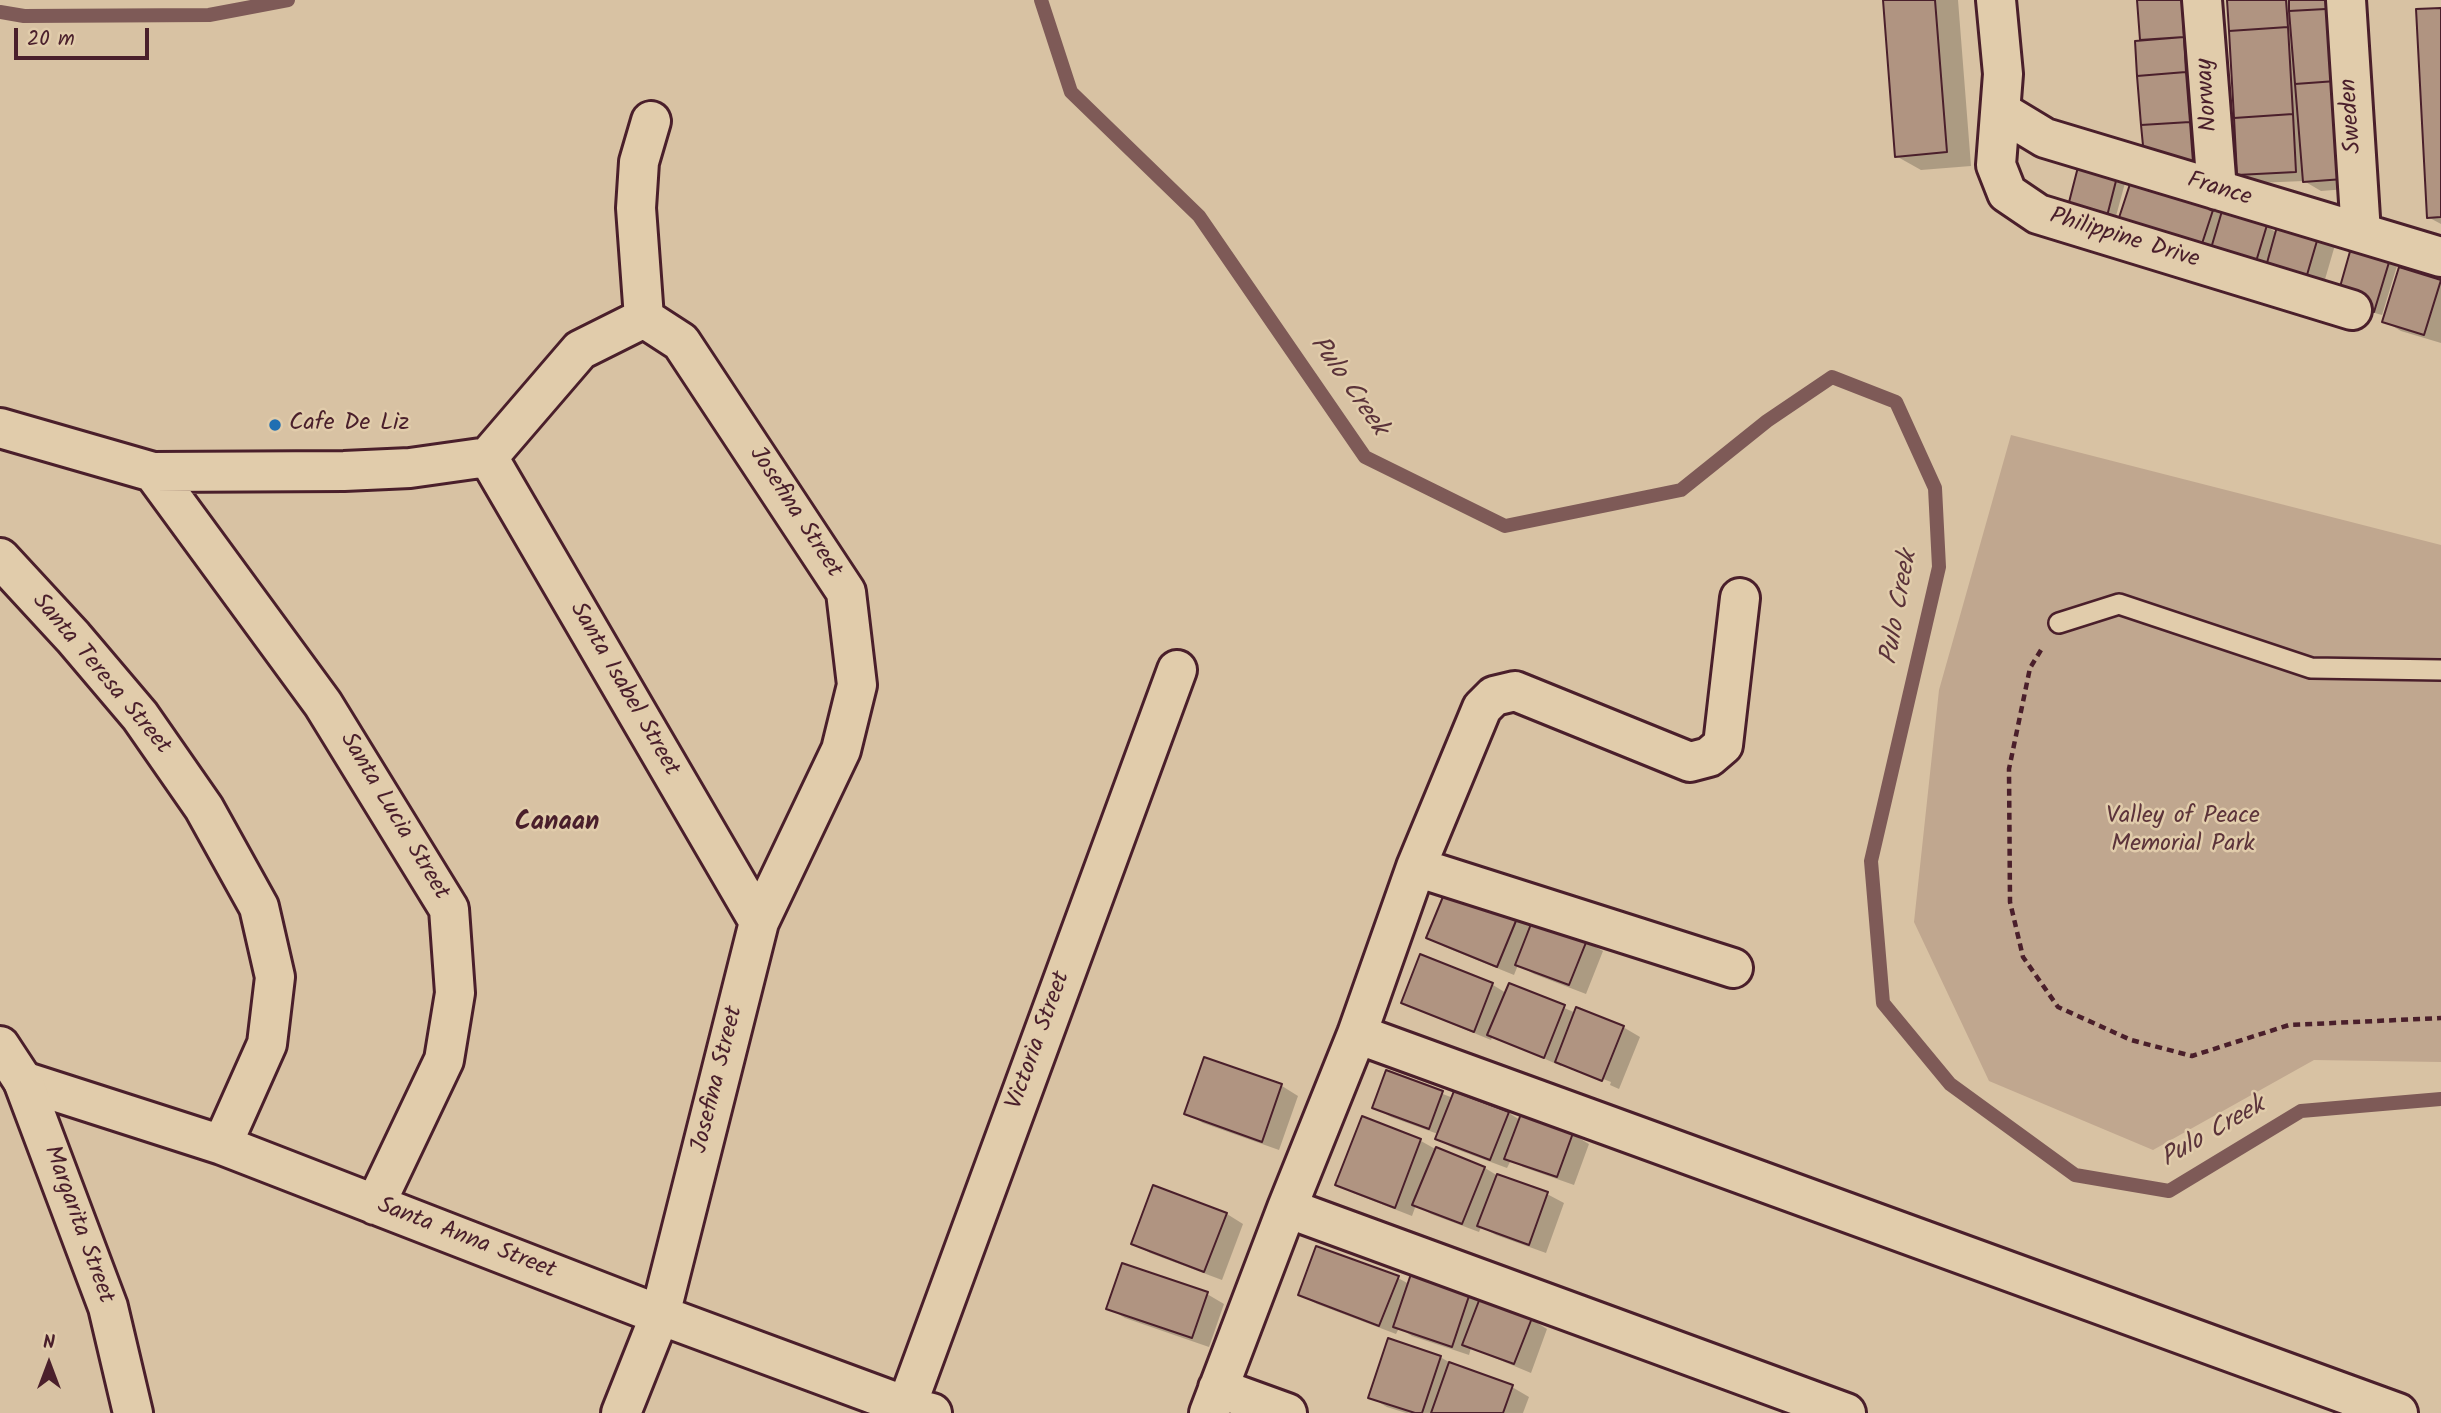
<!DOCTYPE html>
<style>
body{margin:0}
#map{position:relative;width:2441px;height:1413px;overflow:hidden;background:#d8c2a3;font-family:Kalam,sans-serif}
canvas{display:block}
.north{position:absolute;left:14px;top:1329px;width:70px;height:70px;-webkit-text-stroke:5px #e1ccab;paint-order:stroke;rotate:0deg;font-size:19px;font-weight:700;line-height:28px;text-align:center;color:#4a1f2b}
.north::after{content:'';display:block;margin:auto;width:24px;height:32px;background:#4a1f2b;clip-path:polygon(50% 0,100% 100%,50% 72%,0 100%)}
.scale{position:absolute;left:14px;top:28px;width:135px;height:32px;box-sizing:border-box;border:4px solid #4a1f2b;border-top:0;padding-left:9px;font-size:21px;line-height:24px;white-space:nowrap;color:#4a1f2b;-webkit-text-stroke:5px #e1ccab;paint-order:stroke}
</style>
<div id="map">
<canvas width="2441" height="1413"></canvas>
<div class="north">N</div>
<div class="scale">20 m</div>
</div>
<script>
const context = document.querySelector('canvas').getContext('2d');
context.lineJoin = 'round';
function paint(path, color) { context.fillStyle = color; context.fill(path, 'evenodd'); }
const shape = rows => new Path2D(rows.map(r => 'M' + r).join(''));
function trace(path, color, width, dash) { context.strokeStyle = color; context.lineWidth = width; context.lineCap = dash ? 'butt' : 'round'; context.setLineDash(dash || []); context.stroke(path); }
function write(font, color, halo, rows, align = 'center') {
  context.font = font + ' Kalam,sans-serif'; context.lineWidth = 5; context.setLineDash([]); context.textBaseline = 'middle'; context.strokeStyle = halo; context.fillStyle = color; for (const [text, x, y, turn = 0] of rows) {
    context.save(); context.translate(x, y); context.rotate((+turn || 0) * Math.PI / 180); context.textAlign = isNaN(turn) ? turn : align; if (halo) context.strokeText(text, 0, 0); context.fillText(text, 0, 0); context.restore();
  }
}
paint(shape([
 [2011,435,2441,545,2441,1062,2314,1060,2153,1150,1989,1081,1914,922,1939,690]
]), '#c0a78f');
paint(shape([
 [1884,0,1958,0,1971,166,1921,170,1896,156],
 [2139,0,2197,0,2200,166,2154,169],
 [2229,0,2351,0,2373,187,2321,191,2304,181,2256,183,2239,174],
 [2441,10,2441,224,2428,217],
 [2117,179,2125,183,2112,231,2075,222],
 [2214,208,2222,213,2266,226,2277,233,2318,236,2335,245,2319,300,2133,242],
 [2389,261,2397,266,2382,315,2346,305],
 [2400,269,2441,282,2441,343,2401,331,2384,321],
 [1517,917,1532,926,1586,942,1603,951,1586,994,1534,974,1518,965,1514,975,1445,947,1429,937],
 [1421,957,1493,985,1506,993,1510,985,1576,1013,1623,1027,1640,1037,1619,1089,1610,1085,1611,1082,1572,1067,1572,1070,1562,1064,1561,1066,1493,1036,1491,1040,1420,1011,1403,1002],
 [1206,1059,1282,1086,1298,1096,1279,1150,1203,1123,1186,1113],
 [1387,1072,1453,1098,1455,1093,1509,1113,1520,1120,1572,1134,1589,1144,1574,1185,1523,1167,1511,1160,1507,1168,1453,1148,1437,1139,1438,1134,1391,1117,1374,1107],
 [1363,1119,1421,1141,1437,1150,1485,1168,1498,1176,1547,1194,1564,1203,1546,1253,1496,1235,1481,1227,1479,1232,1431,1214,1416,1205,1412,1216,1353,1193,1337,1184],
 [1154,1188,1227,1214,1243,1224,1222,1280,1150,1253,1133,1243],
 [1123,1266,1207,1294,1224,1304,1209,1347,1125,1318,1108,1308],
 [1398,1278,1409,1284,1469,1295,1481,1302,1531,1319,1547,1329,1531,1373,1471,1348,1469,1355,1412,1336,1399,1328,1396,1334,1317,1304,1300,1295],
 [1440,1357,1458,1367,1512,1387,1529,1397,1523,1413,1406,1413,1387,1407,1370,1397]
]), '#0003');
trace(shape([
 [1041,0,1071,92,1199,216,1365,457,1505,526,1681,490,1767,421,1832,377,1896,402,1935,488,1939,567,1871,861,1883,1003,1950,1084,2075,1175,2169,1191,2301,1111,2441,1099],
 [0,12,24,16,209,15,288,0]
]), '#7e5a57', 14);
const building = shape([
 [1883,0,1935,0,1947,152,1895,157,1883,0],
 [2137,0,2182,0,2184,37,2140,40,2137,0],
 [2227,0,2286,0,2288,27,2229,31,2227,0],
 [2289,0,2344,0,2344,8,2289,11,2289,0],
 [2344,8,2350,80,2295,84,2289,11,2344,8],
 [2441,8,2441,217,2427,218,2416,9,2441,8],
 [2288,27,2293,114,2234,118,2229,31,2288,27],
 [2184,37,2186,72,2137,76,2135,41,2184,37],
 [2186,72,2190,122,2141,125,2137,76,2186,72],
 [2350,80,2357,178,2303,182,2295,84,2350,80],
 [2293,114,2296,172,2237,175,2234,118,2293,114],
 [2190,122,2193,162,2145,166,2141,125,2190,122],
 [2078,167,2117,177,2104,228,2065,218,2078,167],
 [2131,181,2214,207,2197,259,2114,233,2131,181],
 [2222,211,2267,225,2252,275,2207,262,2222,211],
 [2278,223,2319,234,2302,292,2262,281,2278,223],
 [2351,248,2390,259,2374,312,2336,301,2351,248],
 [2399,267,2441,280,2424,335,2382,322,2399,267],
 [1447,887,1518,916,1497,967,1426,938,1447,887],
 [1533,919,1587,940,1569,985,1515,965,1533,919],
 [1420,954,1493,983,1474,1032,1401,1003,1420,954],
 [1509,983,1565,1005,1544,1058,1487,1035,1509,983],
 [1576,1007,1624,1026,1602,1081,1555,1062,1576,1007],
 [1204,1057,1282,1084,1262,1142,1184,1114,1204,1057],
 [1386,1070,1443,1091,1429,1129,1372,1108,1386,1070],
 [1454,1091,1509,1112,1490,1160,1435,1139,1454,1091],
 [1521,1114,1573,1133,1557,1177,1504,1159,1521,1114],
 [1362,1116,1421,1139,1395,1208,1335,1185,1362,1116],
 [1436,1147,1485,1167,1462,1224,1412,1205,1436,1147],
 [1497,1174,1548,1192,1529,1245,1477,1226,1497,1174],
 [1153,1185,1227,1213,1204,1272,1131,1244,1153,1185],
 [1316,1246,1399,1276,1379,1326,1298,1295,1316,1246],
 [1122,1263,1208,1292,1192,1338,1106,1309,1122,1263],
 [1411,1274,1470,1293,1452,1347,1393,1327,1411,1274],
 [1480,1298,1532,1318,1514,1364,1462,1345,1480,1298],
 [1388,1338,1441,1356,1422,1413,1415,1413,1368,1398,1388,1338],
 [1449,1362,1513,1385,1503,1413,1431,1413,1449,1362]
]);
paint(building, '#b09481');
trace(building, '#4a1f2b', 2);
const service = shape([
 [2059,623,2119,604,2311,668,2441,670]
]);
const minor = shape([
 [1996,0,2003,74,1996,165,2007,193,2038,214,2352,310],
 [2202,0,2217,190],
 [2346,0,2361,233],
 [2002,112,2045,138,2441,257],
 [644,318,636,208,639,162,651,121],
 [0,428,153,472,344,471,410,468,488,457,580,350,644,318],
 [488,457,759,922],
 [153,472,323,704,449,909,455,993,444,1060,375,1205],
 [0,558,73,637,140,716,204,808,259,907,275,977,267,1044,222,1145],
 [1416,867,1733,968],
 [1357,1034,2398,1413],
 [23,1081,222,1145,660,1315,906,1406,932,1413],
 [1287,1208,1846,1413],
 [1218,1388,1287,1413],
 [621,1413,660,1315,759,922,841,750,857,685,846,592,681,342,644,318],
 [904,1413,1177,670],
 [1209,1413,1287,1208,1357,1034,1416,867,1482,708,1494,696,1515,691,1690,762,1709,757,1723,745,1740,598]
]);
const tertiary = shape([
 [0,1046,23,1081,108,1307,133,1413]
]);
trace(service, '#4a1f2b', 24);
trace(minor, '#4a1f2b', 44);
trace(tertiary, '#4a1f2b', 44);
trace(shape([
 [2041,650,2030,668,2009,769,2010,902,2023,957,2058,1007,2131,1040,2192,1056,2289,1025,2441,1018]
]), '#4a1f2b', 4.5, [7, 5]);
trace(service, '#e1ccab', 19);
trace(minor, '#e1ccab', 38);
trace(tertiary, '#e1ccab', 38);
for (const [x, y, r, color] of [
 [275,425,7,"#1f6fb2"]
]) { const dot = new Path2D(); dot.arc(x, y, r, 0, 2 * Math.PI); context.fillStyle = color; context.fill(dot); trace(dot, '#e1ccab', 2.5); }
write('24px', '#4a1f2b', '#e1ccab', [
 ["Norway",2209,95,-94],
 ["Sweden",2353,116,-94],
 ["France",2219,191,17],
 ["Philippine Drive",2124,240,17],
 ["Josefina Street",794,513,57],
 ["Santa Teresa Street",100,675,50],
 ["Santa Isabel Street",623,690,60],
 ["Santa Lucia Street",393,817,59],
 ["Victoria Street",1040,1041,-70],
 ["Josefina Street",719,1080,-76],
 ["Margarita Street",77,1225,70],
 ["Santa Anna Street",466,1240,21]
]);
write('24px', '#4a1f2b', '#e1ccab', [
 ["Cafe De Liz",289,425]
], 'left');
write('24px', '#5c333a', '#e1ccab', [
 ["Valley of Peace",2183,818],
 ["Memorial Park",2183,846]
]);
write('italic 26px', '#5b333a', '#e1ccab', [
 ["Pulo Creek",1347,387,55],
 ["Pulo Creek",1901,608,-80],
 ["Pulo Creek",2214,1134,-30]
]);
write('bold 26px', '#4a1f2b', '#e1ccab', [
 ["Canaan",557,825]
]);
</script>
